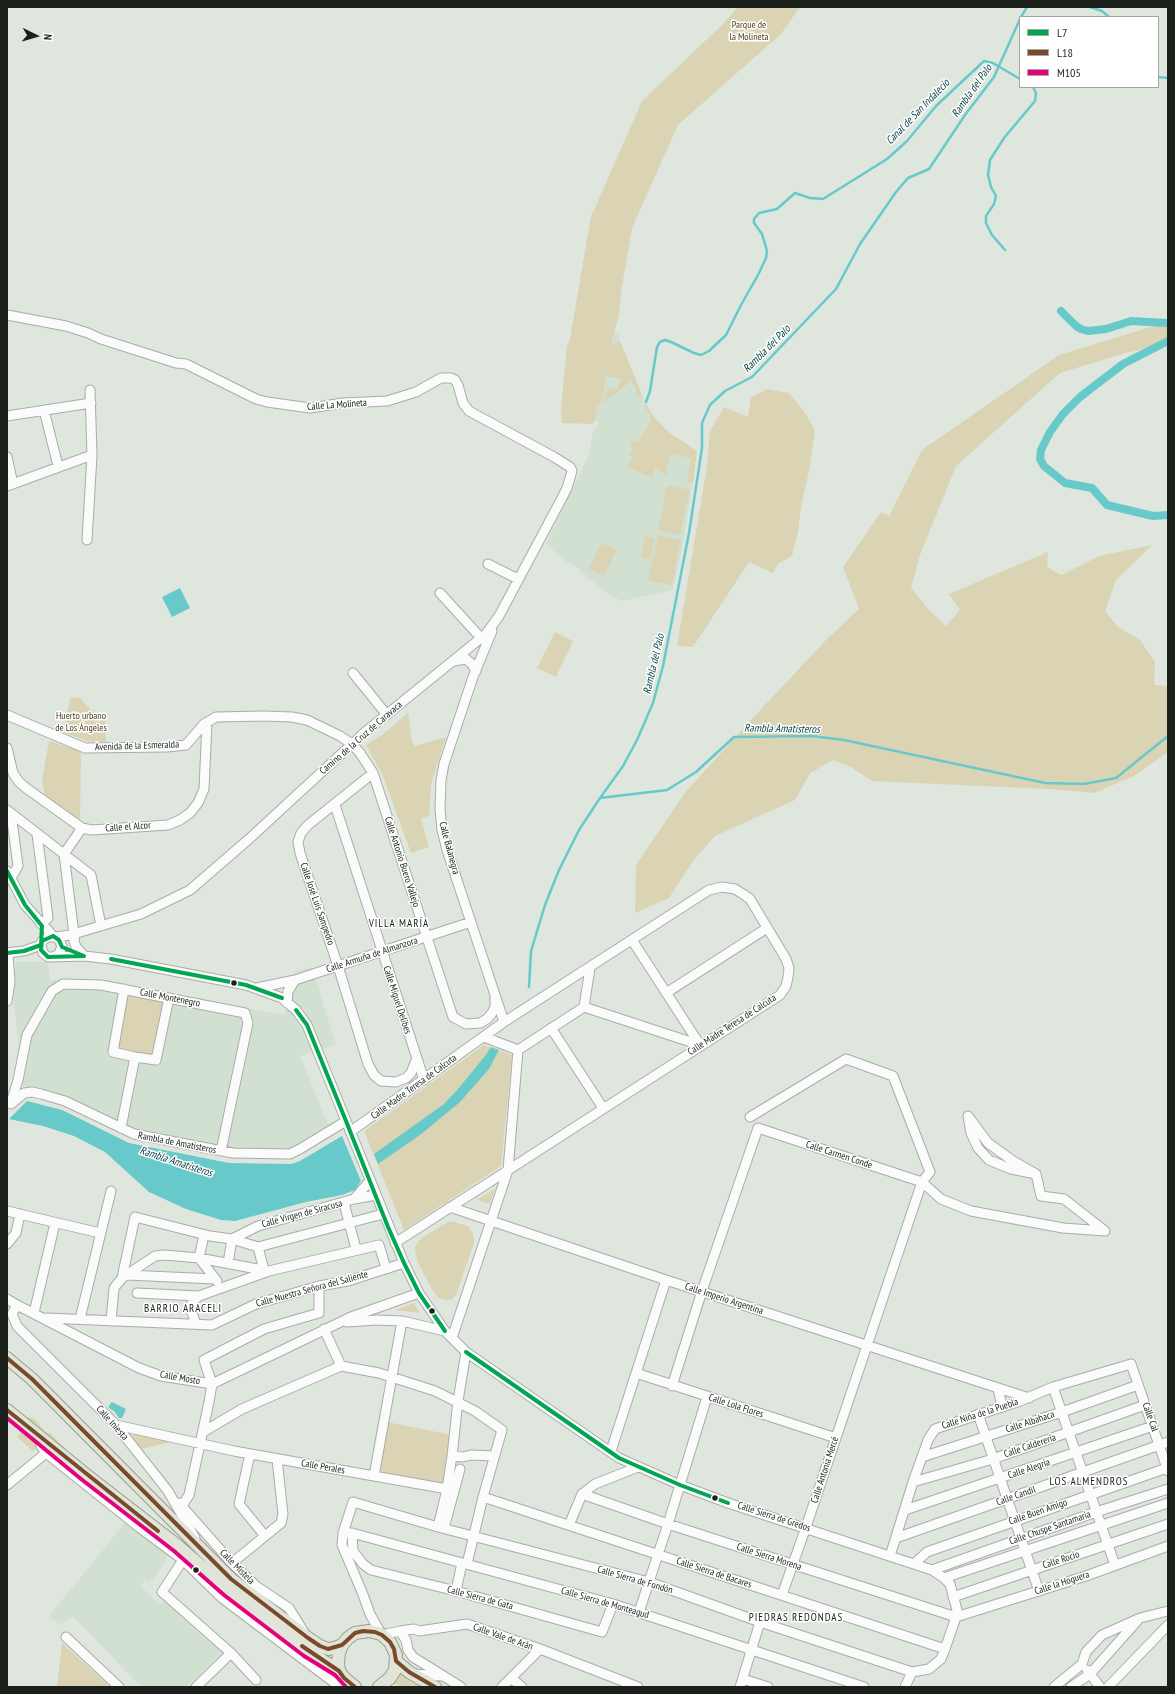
<!DOCTYPE html>
<meta charset="utf-8">
<style>
body{margin:0}
#map{position:relative;width:1175px;height:1694px;overflow:hidden;background:#dee6de;font-family:"PT Sans Narrow",sans-serif}
canvas{display:block}
.frame{position:absolute;inset:0;border:8px solid #1b201b;pointer-events:none}
.legend{position:absolute;left:1019px;top:16px;width:140px;height:72px;box-sizing:border-box;background:#fff;border:1px solid #a4a6a4;margin:0;padding:5px 7px;list-style:none;font-size:12px;color:#1b201b}
.legend li{display:flex;align-items:center;gap:8px;height:20px}
.legend b{width:20px;border:1px solid #a4a6a4}
.north{position:absolute;left:16px;top:16px;width:40px;height:40px;-webkit-text-stroke:3px #fff;paint-order:stroke;rotate:95deg;font-size:11px;font-weight:700;line-height:16px;text-align:center;color:#1b201b}
.north::after{content:'';display:block;margin:auto;width:14px;height:18px;background:#1b201b;clip-path:polygon(50% 0,100% 100%,50% 72%,0 100%)}
</style>
<div id="map">
<canvas width="1175" height="1694"></canvas>
<div class="frame"></div>
<ul class="legend">
<li><b style="height:5px;background:#00a651"></b>L7</li>
<li><b style="height:5px;background:#7a4b2a"></b>L18</li>
<li><b style="height:5px;background:#e5007d"></b>M105</li>
</ul>
<div class="north">N</div>
</div>
<script>
const context = document.querySelector('canvas').getContext('2d');
context.lineJoin = 'round';
function paint(path, color) { context.fillStyle = color; context.fill(path, 'evenodd'); }
const shape = rows => new Path2D(rows.map(r => 'M' + r).join(''));
function trace(path, color, width, dash) { context.strokeStyle = color; context.lineWidth = width; context.lineCap = dash ? 'butt' : 'round'; context.setLineDash(dash || []); context.stroke(path); }
function write(font, color, halo, rows, align = 'center') {
  context.font = font + ' "PT Sans Narrow",sans-serif'; context.lineWidth = 3; context.setLineDash([]); context.textBaseline = 'middle'; context.strokeStyle = halo; context.fillStyle = color; for (const [text, x, y, turn = 0] of rows) {
    context.save(); context.translate(x, y); context.rotate((+turn || 0) * Math.PI / 180); context.textAlign = isNaN(turn) ? turn : align; if (halo) context.strokeText(text, 0, 0); context.fillText(text, 0, 0); context.restore();
  }
}
paint(shape([
 [613,332,620,333,619,339,646,405,654,417,667,431,697,451,684,538,673,590,622,601,610,595,580,572,580,569,568,563,546,544,588,457,594,428,599,425,597,421,595,421],
 [16,962,48,962,50,980,125,984,114,1053,158,1063,170,995,284,1015,295,972,312,967,336,1045,300,1056,329,1127,290,1149,215,1147,134,1131,63,1096,23,1085,13,993],
 [125,1523,168,1556,153,1580,150,1579,148,1582,145,1579,141,1586,159,1605,165,1599,200,1635,224,1651,186,1687,141,1687,73,1616,61,1625,49,1616]
]), '#d1e0d1');
paint(shape([
 [738,7,800,7,781,34,678,125,632,228,621,292,619,316,611,341,612,341,612,345,615,346,614,342,618,342,619,339,642,394,639,397,635,392,637,391,631,381,602,404,606,391,613,388,617,389,621,379,606,376,604,386,605,386,600,405,598,405,595,421,592,424,562,423,561,408,567,346,570,339,587,239,591,216,595,208,642,101,723,24],
 [1154,326,1168,326,1168,344,1129,352,1060,373,956,466,920,555,911,588,929,610,946,626,960,610,949,594,1048,552,1047,567,1061,575,1099,556,1152,545,1116,580,1105,611,1118,627,1140,640,1155,662,1154,685,1168,686,1168,752,1134,776,1094,793,1049,789,872,781,851,767,833,760,810,773,795,800,715,836,693,861,669,898,635,913,636,865,684,794,748,723,828,638,859,609,843,567,881,512,889,516,922,450,1059,355],
 [767,389,789,393,803,410,815,430,809,471,801,506,798,532,792,556,778,564,773,573,749,562,693,647,677,646,707,466,710,431,724,407,748,417,751,397],
 [646,404,654,417,667,431,697,451,693,483,687,482,691,458,670,454,666,475,655,468,653,478,627,467,632,457,629,456,633,447,630,445,633,439,637,442,639,441,650,423,650,415,644,406],
 [667,485,690,490,680,535,658,530],
 [658,535,681,540,672,585,648,580],
 [645,536,655,538,651,559,641,557],
 [601,543,617,550,604,576,589,569],
 [555,632,573,641,556,677,537,668],
 [73,697,80,698,95,714,105,716,106,742,87,741,63,732,70,698],
 [408,713,412,742,415,746,446,737,431,784,429,816,421,818,429,847,411,853,383,776,366,745,382,735],
 [49,741,81,751,80,821,45,796,42,780],
 [127,994,165,1001,154,1055,117,1048],
 [484,1045,512,1055,501,1166,404,1230,364,1131],
 [495,1189,490,1204,477,1200],
 [450,1221,468,1226,473,1233,474,1243,456,1295,452,1299,447,1300,438,1298,432,1289,418,1263,415,1250,416,1245,421,1238],
 [414,1303,420,1313,395,1310,409,1305],
 [29,1416,37,1421,44,1431,51,1434,68,1452,82,1463,81,1465,28,1420],
 [387,1422,452,1435,445,1480,443,1484,378,1474],
 [22,1431,38,1445,38,1447,33,1451,17,1437],
 [136,1433,171,1442,142,1449,133,1438,132,1436],
 [62,1643,107,1684,108,1687,57,1687],
 [399,1669,428,1687,404,1687,390,1683]
]), '#dad4b5');
paint(shape([
 [180,588,190,608,172,617,162,597],
 [491,1047,499,1050,489,1069,460,1102,420,1135,378,1164,374,1154,444,1104,458,1089,485,1056],
 [27,1101,62,1110,129,1143,229,1163,291,1164,300,1161,342,1136,361,1181,355,1190,342,1195,306,1202,235,1221,221,1220,186,1209,149,1192,105,1152,74,1136,43,1126,9,1119],
 [112,1402,126,1409,122,1418,119,1418,115,1412,108,1407]
]), '#68c9ca');
trace(shape([
 [1090,7,1102,11,1109,17],
 [1021,17,1027,7],
 [1158,77,1168,78],
 [1005,250,992,235,986,223,986,216,994,204,996,196,991,187,988,175,990,160,1004,138,1035,101,1036,93,1033,87],
 [646,402,650,391,657,347,660,342,665,340,671,342,694,353,701,355,709,351,726,335,741,305,758,275,766,258,767,251,762,234,754,223,754,219,759,213,777,209,795,193,810,198,823,199,887,159,907,141,936,106,984,61,993,63,1020,79],
 [600,798,623,766,637,740,653,703,663,666,689,533,702,448,702,423,710,405,725,391,752,377,836,289,860,244,896,192,908,178,929,169,965,115,994,77,1020,19],
 [529,987,531,951,545,905,559,870,579,830,600,798,667,790,696,772,734,737,812,736,844,740,1045,783,1084,784,1116,778,1168,736]
]), '#68c9ca', 2.5);
trace(shape([
 [1061,311,1076,326,1081,329,1088,331,1106,329,1131,321,1168,323],
 [1168,341,1123,364,1080,397,1063,414,1050,432,1041,450,1040,459,1044,466,1065,483,1092,488,1107,505,1153,516,1168,515]
]), '#68c9ca', 8);
const minor = shape([
 [7,315,66,326,88,333,101,339,176,363,186,364,256,399,267,402,310,408,343,403,387,401,416,392,441,378,451,378,455,380,458,385,463,403,469,411,554,457,570,467,572,471,567,488,563,496,499,616,486,634,364,733,249,839,190,890,141,914,70,935,56,937],
 [44,410,58,466],
 [7,416,91,403],
 [7,457,13,484],
 [7,486,92,455],
 [87,540,92,455,90,390],
 [488,564,518,579],
 [440,593,481,638],
 [492,631,473,677,444,764,441,780,440,809,442,830,447,850,504,1022],
 [454,661,466,659,472,664,476,671],
 [353,673,387,715],
 [7,715,85,748,167,747,186,745,204,724,216,717,264,716,292,717,307,720,340,736,352,744,360,753,373,773,453,1017,466,1024,480,1023,487,1019,492,1013,495,1007,495,996],
 [7,748,13,773,19,782,26,788,82,828,92,830,168,825,180,820,190,813,198,803,204,789,207,722],
 [373,773,308,825,301,833,298,842,300,853,338,966,368,1064,374,1075,381,1081,396,1082,406,1078,411,1073,417,1058],
 [335,805,424,1080],
 [7,810,91,875,101,926],
 [11,813,18,866,11,878],
 [37,834,48,918,41,924],
 [7,871,25,905,53,936],
 [75,933,74,941,76,947,84,956],
 [74,934,64,854,82,828],
 [632,940,700,1045],
 [7,953,24,951,41,945],
 [53,957,59,954,62,946,59,940,56,937,48,937,42,941,41,945,43,953,48,957,51,957,84,956,111,959,246,985,282,998,296,1010,307,1025,404,1263,419,1293,445,1331,466,1352,619,1458,680,1485,728,1503,932,1570,944,1578,950,1584,957,1610,956,1617,945,1649,941,1659,929,1669,912,1672,905,1687],
 [295,980,471,922],
 [257,988,295,980,288,991,287,1003],
 [124,989,113,1052,135,1057,156,1060,169,998],
 [666,993,767,928],
 [7,1001,10,982,8,953],
 [584,1007,700,1045],
 [551,1028,603,1108],
 [484,1037,518,1050,584,1007,590,968],
 [11,1103,18,1080,27,1035,52,991,63,984,101,985,245,1013,248,1023,221,1151],
 [11,1104,24,1093,32,1092,41,1094,65,1101,134,1134,233,1153,290,1154,300,1149,346,1121],
 [750,1117,846,1059,893,1076,930,1172,922,1182,941,1199,971,1211,1063,1228,1105,1231,1064,1199,1041,1196,1036,1174,1011,1169,989,1160,978,1148,971,1133,968,1116,988,1143,1013,1161,1036,1174],
 [121,1128,135,1057],
 [350,1132,504,1022,709,890,722,887,735,889,743,894,750,899,786,959,789,968,788,977,786,986,780,995,395,1243],
 [354,1199,370,1181],
 [344,1203,356,1249],
 [450,1207,666,1280,1029,1398],
 [7,1211,100,1233],
 [204,1235,199,1258,217,1281],
 [7,1244,16,1233,20,1214],
 [258,1247,264,1270],
 [228,1263,232,1239,258,1247,383,1214],
 [127,1275,215,1279],
 [122,1278,155,1256,165,1255,199,1258,268,1271],
 [137,1293,199,1296],
 [7,1299,17,1305,139,1368,161,1376,212,1384,351,1317,419,1293],
 [17,1305,12,1314,17,1326,116,1425,168,1491,195,1538],
 [34,1313,55,1223],
 [46,1318,212,1325,256,1304,319,1286,348,1281,404,1263],
 [80,1319,111,1191],
 [111,1321,114,1288,122,1278,135,1217,210,1236,232,1239,258,1226,354,1199,376,1195],
 [347,1322,377,1320,402,1321,445,1331],
 [196,1324,190,1307,193,1301,199,1296,269,1271,379,1245,386,1268],
 [324,1329,341,1366],
 [452,1338,508,1170,518,1050],
 [341,1366,379,1373,435,1391,475,1411,502,1430,483,1497,467,1564],
 [636,1373,836,1438],
 [672,1386,702,1291,758,1128,922,1182,806,1527,782,1595],
 [1053,1387,1115,1565],
 [998,1388,1002,1407],
 [978,1414,1039,1591],
 [116,1425,234,1451,447,1489],
 [203,1432,242,1409,341,1366],
 [39,1436,41,1446,46,1453,140,1528,183,1560,222,1598,340,1687],
 [611,1451,666,1280],
 [250,1454,239,1504,265,1536],
 [452,1456,463,1457,471,1455,494,1456],
 [922,1457,1062,1412,1138,1385],
 [374,1476,402,1321],
 [913,1482,993,1459,1145,1405],
 [7,1485,46,1453],
 [582,1494,668,1524,956,1617,1086,1576,1168,1546],
 [483,1497,945,1649],
 [179,1503,232,1563,256,1586,289,1608,305,1634],
 [182,1506,189,1495,209,1402,212,1384,204,1360,264,1329,319,1313,319,1286],
 [905,1510,1153,1426],
 [569,1525,582,1494,595,1484,638,1467],
 [438,1527,447,1489,452,1456,458,1401,466,1352],
 [444,1528,460,1469],
 [343,1533,352,1533,613,1604,864,1687],
 [352,1533,353,1551,363,1564,371,1570,456,1591,602,1632,613,1604],
 [896,1538,1168,1442],
 [890,1556,913,1482,928,1440,935,1429,1020,1401,1053,1387,1131,1364,1168,1471],
 [183,1560,162,1592,231,1653,256,1680],
 [232,1563,281,1523,283,1514,277,1459],
 [917,1565,915,1563,927,1552,1167,1468],
 [932,1570,1096,1512,1168,1489],
 [944,1578,1168,1503],
 [456,1591,462,1563],
 [953,1597,1168,1524],
 [639,1612,668,1524,707,1397],
 [400,1631,406,1640,408,1650,413,1657,461,1687],
 [381,1634,370,1614,362,1592,342,1545,343,1533,353,1502,438,1527,649,1582,760,1622,912,1672],
 [382,1635,400,1631,414,1629,419,1631,467,1624,540,1649,638,1687],
 [66,1637,119,1687],
 [1082,1664,1086,1652,1102,1635,1140,1618,1168,1611],
 [1087,1670,1100,1687],
 [413,1674,442,1676],
 [511,1678,522,1687],
 [743,1679,768,1687],
 [196,1687,231,1653],
 [502,1687,540,1649],
 [740,1687,760,1622],
 [1054,1687,1082,1664],
 [1071,1687,1090,1674,1138,1620],
 [1108,1687,1168,1625]
]);
const major = shape([
 [7,1358,32,1379,231,1579,308,1638,320,1646,328,1649,335,1648,342,1645],
 [7,1410,85,1474,178,1546,228,1590,308,1651,339,1671],
 [396,1661,409,1672,435,1687],
 [355,1687,344,1678,339,1671,338,1662,339,1653,342,1645,348,1638,355,1633,369,1631,381,1634,390,1642,396,1655,395,1670,390,1678,379,1687]
]);
trace(minor, '#a8ada8', 11);
trace(major, '#999f8b', 14);
trace(minor, '#fafbfa', 9);
trace(major, '#e1e4d9', 12);
trace(shape([
 [7,871,25,905,42,926,41,945],
 [53,936,59,940,62,947,84,956,48,957,41,950,42,941,53,936],
 [7,953,24,951,41,945],
 [111,959,246,985],
 [111,959,246,985],
 [246,985,282,998],
 [246,985,282,998],
 [296,1010,307,1025,346,1121],
 [346,1121,388,1227],
 [346,1121,388,1227],
 [388,1227,404,1263],
 [388,1227,404,1263],
 [404,1263,419,1293],
 [419,1293,445,1331],
 [419,1293,445,1331],
 [466,1352,619,1458],
 [466,1352,619,1458],
 [619,1458,680,1485],
 [619,1458,680,1485],
 [680,1485,728,1503]
]), '#00a651', 4);
trace(shape([
 [7,1358,32,1379,231,1579,308,1638,320,1646,328,1649,342,1645,355,1633,363,1631,375,1632,382,1635,390,1642,394,1649,396,1661,409,1672,435,1687],
 [7,1410,158,1531],
 [302,1646,339,1671,344,1678,355,1687]
]), '#7a4b2a', 4);
trace(shape([
 [7,1418,81,1479,174,1551,224,1595,304,1656,335,1675,346,1687]
]), '#e5007d', 4);
for (const [x, y, r, color] of [
 [234,983,3.5,"#1b201b"],
 [432,1311,3.5,"#1b201b"],
 [715,1498,3.5,"#1b201b"],
 [196,1570,3.5,"#1b201b"]
]) { const dot = new Path2D(); dot.arc(x, y, r, 0, 2 * Math.PI); context.fillStyle = color; context.fill(dot); trace(dot, '#fff', 1.5); }
write('10px', '#483b16', '#fff', [
 ["Parque de",749,25],
 ["la Molineta",749,37],
 ["Huerto urbano",81,716],
 ["de Los Ángeles",81,728]
]);
write('10px', '#1b201b', '#fff', [
 ["Calle La Molineta",337,405,-4],
 ["Camino de la Cruz de Caravaca",361,738,-41],
 ["Avenida de la Esmeralda",137,746,-2],
 ["Calle el Alcor",128,827,-4],
 ["Calle Balanegra",449,848,75],
 ["Calle Antonio Buero Vallejo",402,862,72],
 ["Calle José Luis Sampedro",317,904,71],
 ["Calle Armuña de Almanzora",372,955,-18],
 ["Calle Montenegro",170,998,11],
 ["Calle Miguel Delibes",397,1000,72],
 ["Calle Madre Teresa de Calcuta",732,1025,-33],
 ["Calle Madre Teresa de Calcuta",414,1087,-36],
 ["Rambla de Amatisteros",177,1143,11],
 ["Calle Carmen Conde",839,1155,18],
 ["Calle Virgen de Siracusa",302,1214,-15],
 ["Calle Nuestra Señora del Saliente",312,1289,-15],
 ["Calle Imperio Argentina",724,1299,18],
 ["Calle Mosto",180,1378,10],
 ["Calle Lola Flores",736,1406,18],
 ["Calle Niña de la Puebla",980,1414,-18],
 ["Calle Cal",1150,1417,71],
 ["Calle Albahaca",1030,1422,-18],
 ["Calle Iniesta",112,1423,48],
 ["Calle Calderería",1030,1446,-19],
 ["Calle Perales",323,1467,10],
 ["Calle Alegría",1029,1469,-19],
 ["Calle Antonia Mercé",825,1470,-72],
 ["Calle Candil",1016,1496,-19],
 ["Calle Buen Amigo",1038,1512,-19],
 ["Calle Sierra de Gredos",774,1517,18],
 ["Calle Chuspe Santamaría",1050,1528,-19],
 ["Calle Sierra Morena",769,1557,18],
 ["Calle Rocío",1061,1560,-18],
 ["Calle Mistela",237,1567,45],
 ["Calle Sierra de Bacares",714,1573,18],
 ["Calle Sierra de Fondón",635,1580,16],
 ["Calle la Hoguera",1062,1583,-18],
 ["Calle Sierra de Gata",480,1598,15],
 ["Calle Sierra de Monteagud",605,1603,16],
 ["Calle Vale de Arán",503,1637,19]
]);
write('italic 11px', '#003e40', '#fff', [
 ["Rambla del Palo",972,91,-55],
 ["Canal de San Indalecio",918,112,-46],
 ["Rambla del Palo",767,349,-45],
 ["Rambla del Palo",654,664,-77],
 ["Rambla Amatisteros",782,729,1],
 ["Rambla Amatisteros",176,1162,18]
]);
context.letterSpacing = '1px';
write('11px', '#1b201b', '#fff', [
 ["VILLA MARÍA",399,924],
 ["BARRIO ARACELI",183,1309],
 ["LOS ALMENDROS",1089,1482],
 ["PIEDRAS REDONDAS",796,1618]
]);
context.letterSpacing = '0px';
</script>
